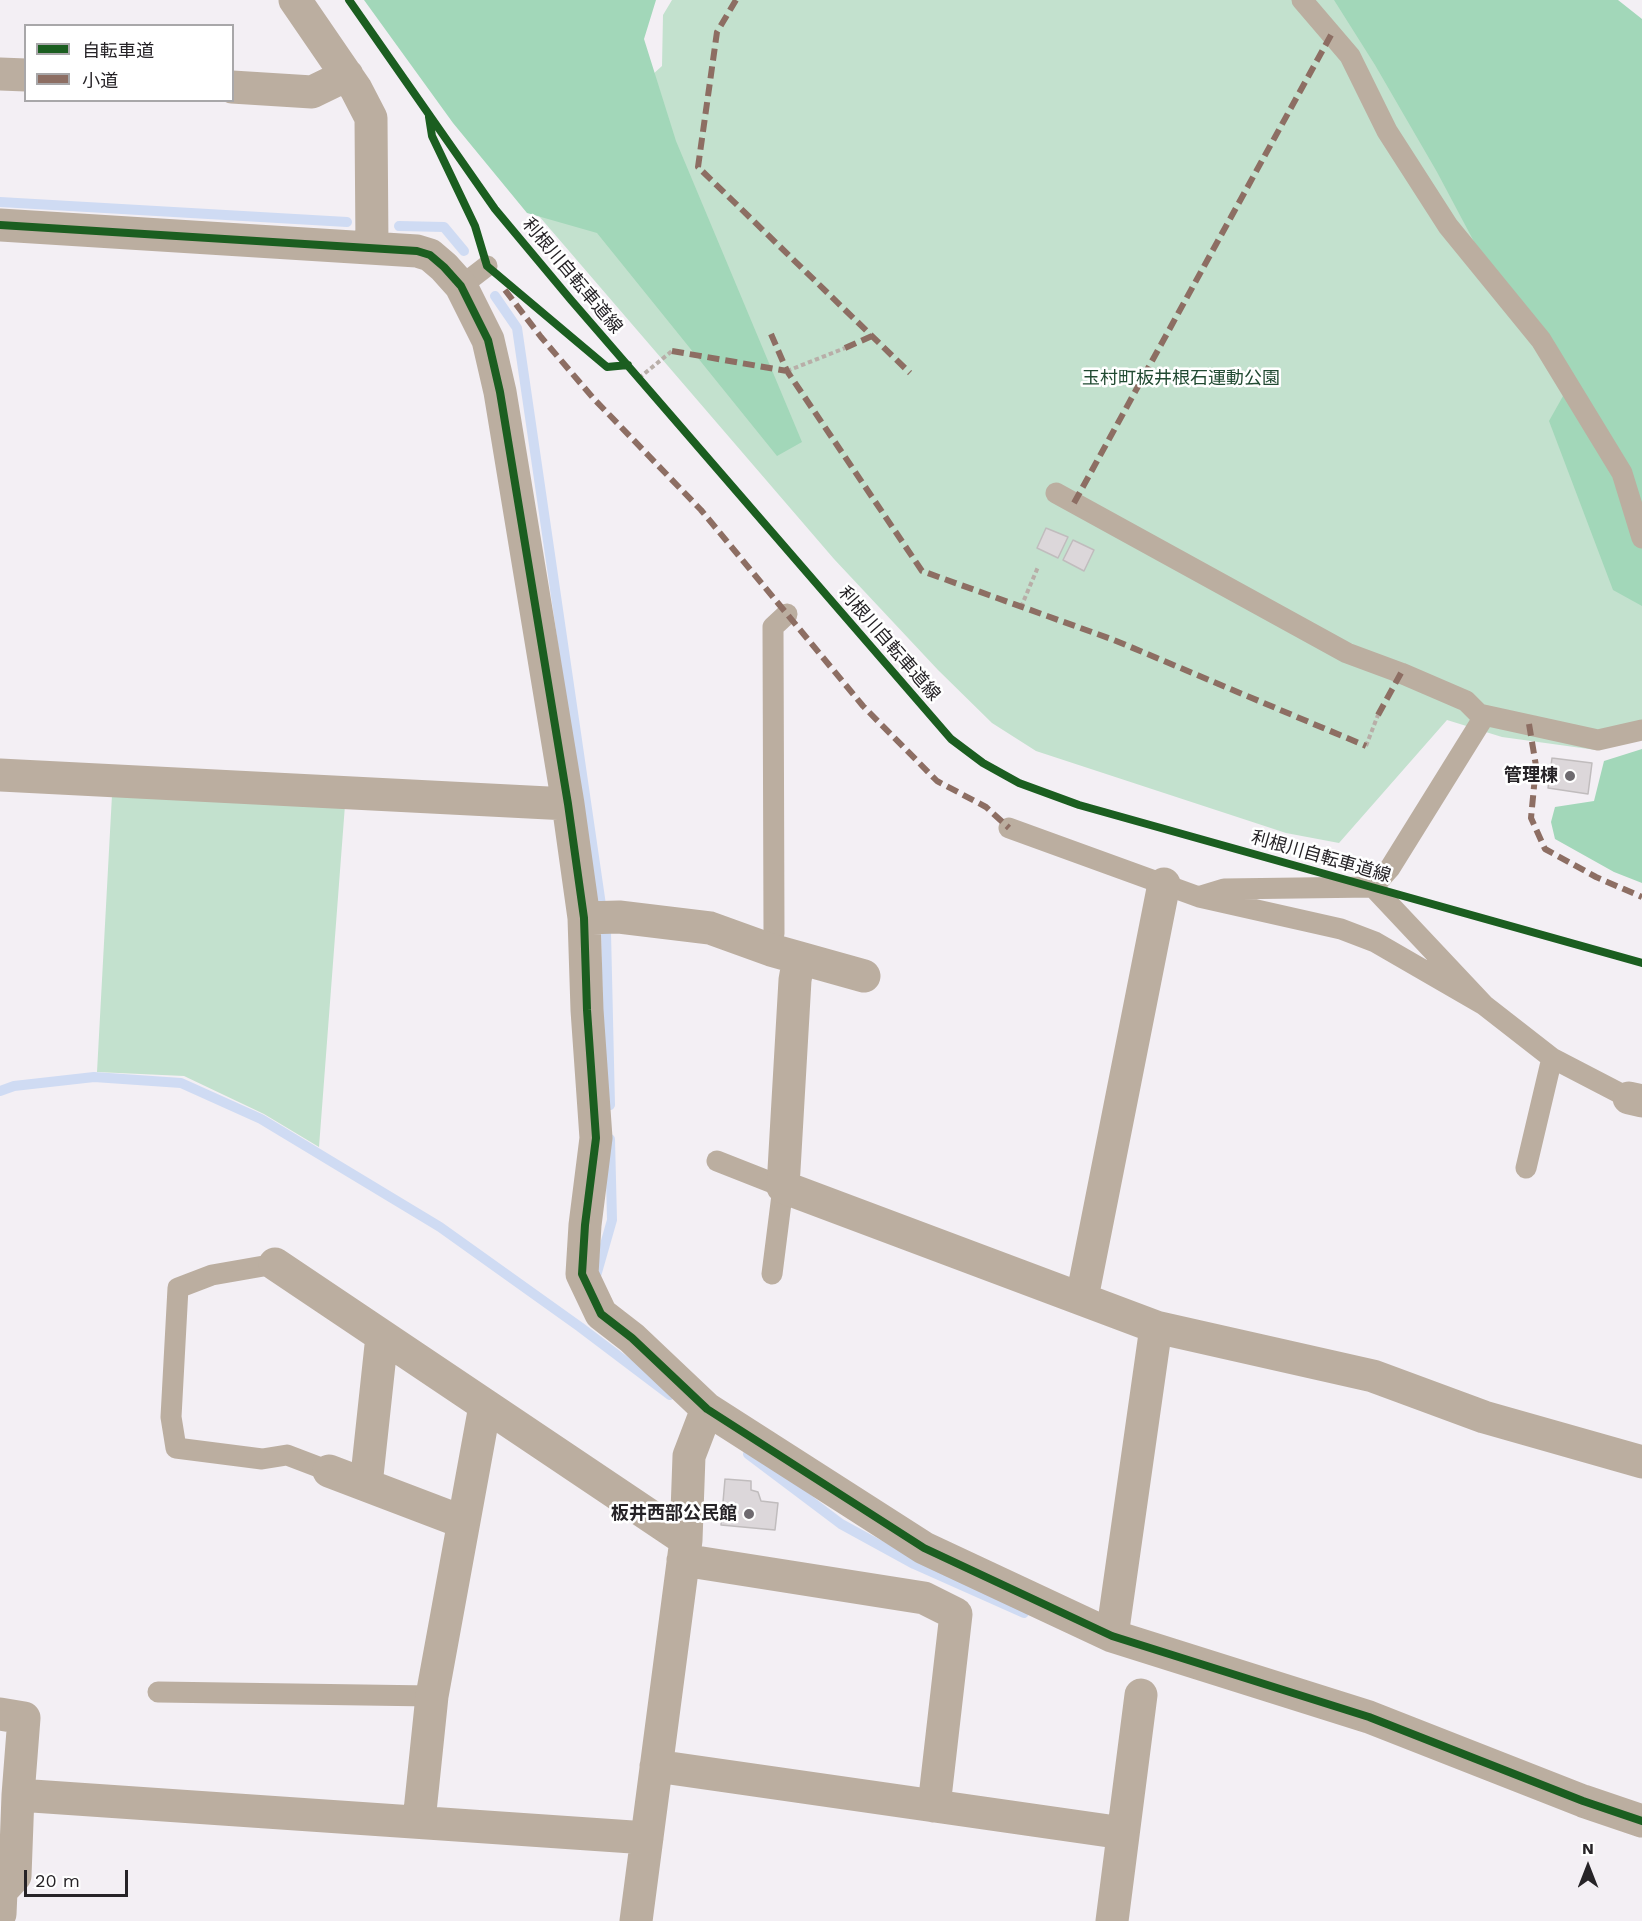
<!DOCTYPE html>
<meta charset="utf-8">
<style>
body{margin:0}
#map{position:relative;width:1642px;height:1921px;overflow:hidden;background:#f3eff4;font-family:"Work Sans","Noto Sans JP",sans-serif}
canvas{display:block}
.legend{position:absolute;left:24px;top:24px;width:210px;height:78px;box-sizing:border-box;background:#fff;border:2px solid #a8a7a9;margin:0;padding:8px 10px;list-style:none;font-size:18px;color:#262327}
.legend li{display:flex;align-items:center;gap:12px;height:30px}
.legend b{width:30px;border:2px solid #a8a7a9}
.north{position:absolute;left:1558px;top:1837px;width:60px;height:60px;-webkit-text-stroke:4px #fff;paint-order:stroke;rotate:0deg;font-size:16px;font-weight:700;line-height:24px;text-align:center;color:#262327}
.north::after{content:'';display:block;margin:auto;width:21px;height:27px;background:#262327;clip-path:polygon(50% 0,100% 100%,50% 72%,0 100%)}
.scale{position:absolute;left:24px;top:1870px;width:104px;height:27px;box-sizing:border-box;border:3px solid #262327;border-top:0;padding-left:8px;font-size:18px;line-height:21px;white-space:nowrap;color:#262327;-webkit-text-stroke:4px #fff;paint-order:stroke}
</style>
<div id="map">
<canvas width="1642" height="1921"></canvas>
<ul class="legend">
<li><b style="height:8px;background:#1b5e20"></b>自転車道</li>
<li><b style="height:8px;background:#8d6e63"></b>小道</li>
</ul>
<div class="north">N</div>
<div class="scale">20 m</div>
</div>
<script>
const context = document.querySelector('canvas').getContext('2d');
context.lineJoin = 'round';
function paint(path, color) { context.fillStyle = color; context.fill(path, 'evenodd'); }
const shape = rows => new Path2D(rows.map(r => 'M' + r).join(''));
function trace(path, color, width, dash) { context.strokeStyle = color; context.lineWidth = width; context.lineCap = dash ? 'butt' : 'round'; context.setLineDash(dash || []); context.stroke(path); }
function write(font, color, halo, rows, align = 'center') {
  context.font = font + ' "Work Sans","Noto Sans JP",sans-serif'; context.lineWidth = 5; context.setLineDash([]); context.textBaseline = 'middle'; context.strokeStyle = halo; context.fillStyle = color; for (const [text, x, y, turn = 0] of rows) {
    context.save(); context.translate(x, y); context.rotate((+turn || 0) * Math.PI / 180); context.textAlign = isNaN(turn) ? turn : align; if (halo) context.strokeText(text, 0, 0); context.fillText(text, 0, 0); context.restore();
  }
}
paint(shape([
 [672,0,1415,0,1642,423,1642,737,1596,750,1502,737,1447,720,1339,843,1286,833,1036,751,992,723,938,670,834,559,520,194,662,66,663,15],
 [112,795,345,805,319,1147,264,1114,184,1076,97,1072]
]), '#c3e1ce');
paint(shape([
 [364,0,656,0,644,39,676,141,802,442,777,456,597,233,527,213,453,123],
 [1334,0,1618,0,1642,19,1642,606,1613,590,1549,421,1567,389,1505,300,1437,172,1375,65],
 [1642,749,1642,883,1614,872,1555,839,1551,822,1555,807,1594,801,1604,761]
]), '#a2d7b9');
trace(shape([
 [0,202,347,222],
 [399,226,444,227,464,251],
 [495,296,517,328,601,905],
 [606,932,610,1105],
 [0,1091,14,1086,94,1077,181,1083,261,1119,440,1227,580,1327,670,1395],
 [596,1276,612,1220,610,1139],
 [748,1454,841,1524,914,1564,1024,1613]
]), '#cfdbf3', 10);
const building = shape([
 [1046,528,1068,537,1058,558,1037,548,1046,528],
 [1073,540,1094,550,1084,571,1063,560,1073,540],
 [1552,758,1592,763,1588,794,1548,788,1552,758],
 [725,1479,751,1481,751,1490,758,1492,761,1501,778,1503,775,1530,721,1525,725,1479]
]);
paint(building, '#dcd7da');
trace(building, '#c0bcbd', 1.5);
trace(shape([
 [787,371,845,348],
 [639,378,672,351],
 [1021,607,1038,567],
 [1366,746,1378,715]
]), '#b8aea8', 4, [4.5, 3]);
trace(shape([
 [1302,0,1350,56,1387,131,1448,226,1541,340,1622,473,1642,538],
 [461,286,487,266],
 [1056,493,1347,653,1401,673,1466,701,1479,714,1482,720,1390,868,1373,887,1484,1005],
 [1479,714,1598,740,1642,730],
 [1009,828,1199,897,1341,929,1375,942,1484,1005,1552,1058,1629,1098],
 [1201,896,1224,889,1373,887],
 [771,950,774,933,773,627,787,614],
 [717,1161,783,1187,772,1274],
 [1526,1168,1552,1058],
 [275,1264,212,1275,178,1288,171,1417,176,1448,262,1459,287,1455,329,1471],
 [158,1692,432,1696]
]), '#bbaea0', 21);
trace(shape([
 [295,0,356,89,371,118,372,247],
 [0,74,26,75],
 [232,87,312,92,347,75],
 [0,225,417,251,430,255,444,267,461,286,488,340,500,392,568,804,584,918,587,1010,596,1138,585,1225,582,1274,601,1314,632,1338,707,1409,924,1548,1112,1636,1369,1717,1583,1801,1642,1821],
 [0,775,568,804],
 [584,918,619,917,710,928,771,950,864,976],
 [799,958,795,980,783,1187,1156,1327,1112,1636],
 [1629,1098,1642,1101],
 [275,1264,686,1540],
 [1082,1298,1164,884],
 [1156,1327,1373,1376,1484,1417,1642,1462],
 [329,1471,463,1522],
 [366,1485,382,1336],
 [683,1560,924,1598,956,1614,934,1806],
 [0,1714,24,1718,18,1795,15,1876,1,1891,0,1914],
 [656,1766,1123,1833],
 [18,1795,647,1838],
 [419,1821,432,1696,485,1406],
 [636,1921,686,1540,689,1456,707,1409],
 [1112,1921,1141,1695]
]), '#bbaea0', 33);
trace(shape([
 [736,0,717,32,698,167,910,373],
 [505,290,541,337,594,399,701,510,863,706,937,781,986,807,1009,828],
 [771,334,787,371,922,571,1114,640,1366,746],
 [845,348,872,336],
 [672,351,787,371],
 [1074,503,1331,35],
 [1378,715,1401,673],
 [1529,724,1536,766,1531,818,1545,849,1596,877,1642,897]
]), '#8d6e63', 6, [12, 6]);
trace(shape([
 [349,0,495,209,571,300,951,739,983,763,1019,783,1079,805,1642,963],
 [429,117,432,136,475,226,487,266,607,367,628,365],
 [0,225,417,251,430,255,444,267,461,286,488,340,500,392,568,804,584,918,587,1010,596,1138,585,1225,582,1274,601,1314,632,1338,707,1409,924,1548,1112,1636,1369,1717,1583,1801,1642,1821]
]), '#1b5e20', 8);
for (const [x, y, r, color] of [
 [1570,776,6,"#6e6a6f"],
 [749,1514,6,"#6e6a6f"]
]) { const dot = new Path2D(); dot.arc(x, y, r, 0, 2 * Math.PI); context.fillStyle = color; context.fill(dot); trace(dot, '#fff', 2); }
write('18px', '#262327', '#fff', [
 ["利根川自転車道線",572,276,50],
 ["利根川自転車道線",889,644,49],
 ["利根川自転車道線",1321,857,16]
]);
write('18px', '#214a32', '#fff', [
 ["玉村町板井根石運動公園",1181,379]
]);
write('bold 18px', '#262327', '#fff', [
 ["管理棟",1558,776],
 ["板井西部公民館",737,1514]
], 'right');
</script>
